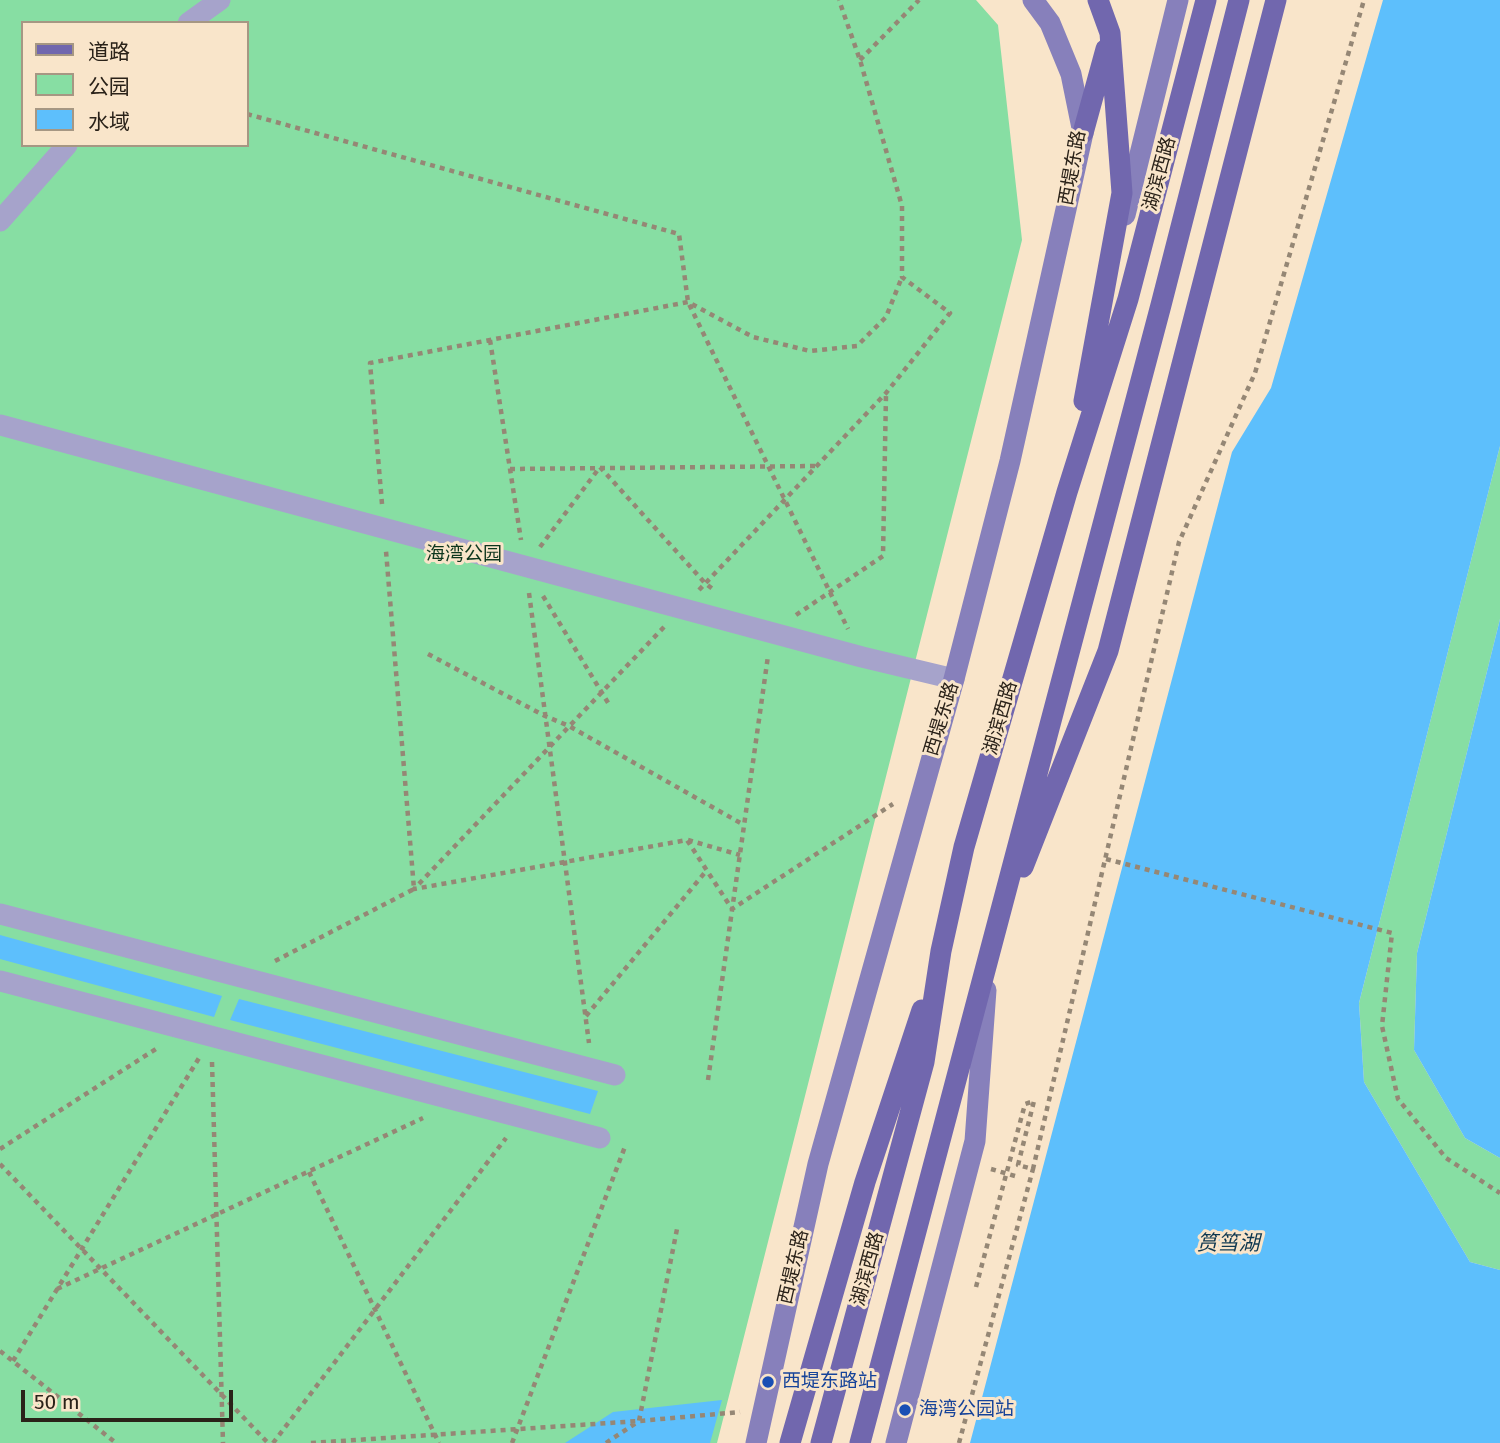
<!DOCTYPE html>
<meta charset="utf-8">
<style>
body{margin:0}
#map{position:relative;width:1500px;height:1443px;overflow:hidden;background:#f9e5ca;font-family:"Fira Sans","Noto Sans SC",sans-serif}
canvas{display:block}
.legend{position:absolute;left:21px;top:21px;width:228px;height:126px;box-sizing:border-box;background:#f9e5ca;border:2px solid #a69783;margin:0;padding:9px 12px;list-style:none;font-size:21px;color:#2a2219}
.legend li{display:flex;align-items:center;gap:14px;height:35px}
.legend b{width:35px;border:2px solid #a69783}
.scale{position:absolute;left:21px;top:1390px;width:212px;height:32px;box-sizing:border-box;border:4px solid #2a2219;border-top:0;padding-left:9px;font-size:21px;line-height:24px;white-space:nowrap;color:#2a2219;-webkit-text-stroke:5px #f9e5ca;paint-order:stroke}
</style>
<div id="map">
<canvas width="1500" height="1443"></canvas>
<ul class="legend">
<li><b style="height:9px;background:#7167ae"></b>道路</li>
<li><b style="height:19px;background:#87dea3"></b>公园</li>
<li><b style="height:19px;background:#5dbffc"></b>水域</li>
</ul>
<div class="scale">50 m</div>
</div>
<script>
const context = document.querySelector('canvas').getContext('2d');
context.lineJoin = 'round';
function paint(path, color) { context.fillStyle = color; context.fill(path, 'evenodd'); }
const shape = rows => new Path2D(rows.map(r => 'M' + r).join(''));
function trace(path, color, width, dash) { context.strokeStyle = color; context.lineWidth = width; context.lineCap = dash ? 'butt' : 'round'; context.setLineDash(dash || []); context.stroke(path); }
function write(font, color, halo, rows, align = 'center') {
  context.font = font + ' "Fira Sans","Noto Sans SC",sans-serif'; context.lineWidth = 6; context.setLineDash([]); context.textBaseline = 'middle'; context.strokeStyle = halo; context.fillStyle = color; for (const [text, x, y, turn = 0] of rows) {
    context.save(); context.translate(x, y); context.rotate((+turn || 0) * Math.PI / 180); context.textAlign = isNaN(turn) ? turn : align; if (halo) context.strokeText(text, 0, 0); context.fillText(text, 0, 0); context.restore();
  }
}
paint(shape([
 [0,0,976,0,998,25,1022,240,717,1443,0,1443],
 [23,23,247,23,247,145,23,145],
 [1500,446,1500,619,1417,953,1414,1050,1465,1138,1500,1158,1500,1270,1470,1262,1364,1082,1359,1003]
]), '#87dea3');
paint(shape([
 [1383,0,1500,0,1500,446,1359,1003,1364,1082,1470,1262,1500,1270,1500,1443,970,1443,1232,452,1271,388],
 [1500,619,1500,1158,1465,1138,1414,1050,1417,953],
 [0,935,222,996,214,1017,0,959],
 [239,999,598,1091,590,1114,230,1020],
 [722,1400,710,1443,565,1443,613,1412]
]), '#5dbffc');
trace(shape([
 [860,60,919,0],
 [247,114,679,234,688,302,848,629],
 [490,340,521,540],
 [510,469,817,466],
 [382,504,370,363,688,302,753,337,810,351,857,346,886,317,902,277],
 [540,547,600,467,705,583,714,590],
 [699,590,886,393,950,313,902,277,902,206,860,60,839,0],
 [529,593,589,1043],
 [543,596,610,706],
 [796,615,883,556,886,394],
 [664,627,414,889,687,840,732,909,893,804],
 [428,654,545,716,569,726,744,825],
 [688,840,740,855],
 [1106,859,1392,933,1382,1026,1398,1099,1446,1158,1500,1193],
 [275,961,414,889,386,551],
 [586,1016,707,870],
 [212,1062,223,1443],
 [708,1080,768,656],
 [0,1149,159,1047],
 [0,1164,268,1443],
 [991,1169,1015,1176],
 [309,1172,439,1443],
 [976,1287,1025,1104,1034,1101,1018,1165,1033,1169,1179,542,1255,373,1364,0],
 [57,1289,423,1118],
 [0,1351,116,1443],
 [13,1361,199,1058],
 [273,1443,506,1138],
 [311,1443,639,1421,740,1412],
 [512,1443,626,1144],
 [606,1443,639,1421,677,1229],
 [959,1443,1033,1169]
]), '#958775', 4.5, [5, 5]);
trace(shape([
 [188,23,220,0],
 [0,221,67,145],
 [0,425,862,657,954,679],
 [0,914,615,1075],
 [0,981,600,1138]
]), '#a6a3cb', 21);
trace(shape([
 [1125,215,1178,0],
 [756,1443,818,1164,954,679,1010,461,1083,133,1071,74,1050,23,1033,0],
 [896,1443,975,1141,986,990]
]), '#8780bb', 21);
trace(shape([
 [1083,133,1106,49],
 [1084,401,1122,193,1110,33,1098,0],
 [1023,867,1108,651,1276,0],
 [790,1443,865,1182,922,1010],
 [821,1443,924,1062,941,951,964,847,1067,492,1128,299,1206,0],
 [860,1443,1161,305,1239,0]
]), '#7167ae', 21);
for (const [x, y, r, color] of [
 [768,1382,7,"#1a4fb4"],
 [905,1410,7,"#1a4fb4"]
]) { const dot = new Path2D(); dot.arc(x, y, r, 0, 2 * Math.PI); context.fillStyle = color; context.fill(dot); trace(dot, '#f9e5ca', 2.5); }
write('19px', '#2a2219', '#f9e5ca', [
 ["西堤东路",1073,168,-80],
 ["湖滨西路",1160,174,-75],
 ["湖滨西路",1001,718,-74],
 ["西堤东路",942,719,-73],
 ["西堤东路",794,1267,-77],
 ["湖滨西路",868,1269,-75]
]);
write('19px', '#0d361d', '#f9e5ca', [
 ["海湾公园",464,555]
]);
write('19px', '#164399', '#f9e5ca', [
 ["西堤东路站",782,1382],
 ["海湾公园站",919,1410]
], 'left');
write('italic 21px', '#0d374f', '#f9e5ca', [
 ["筼筜湖",1228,1244]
]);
</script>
